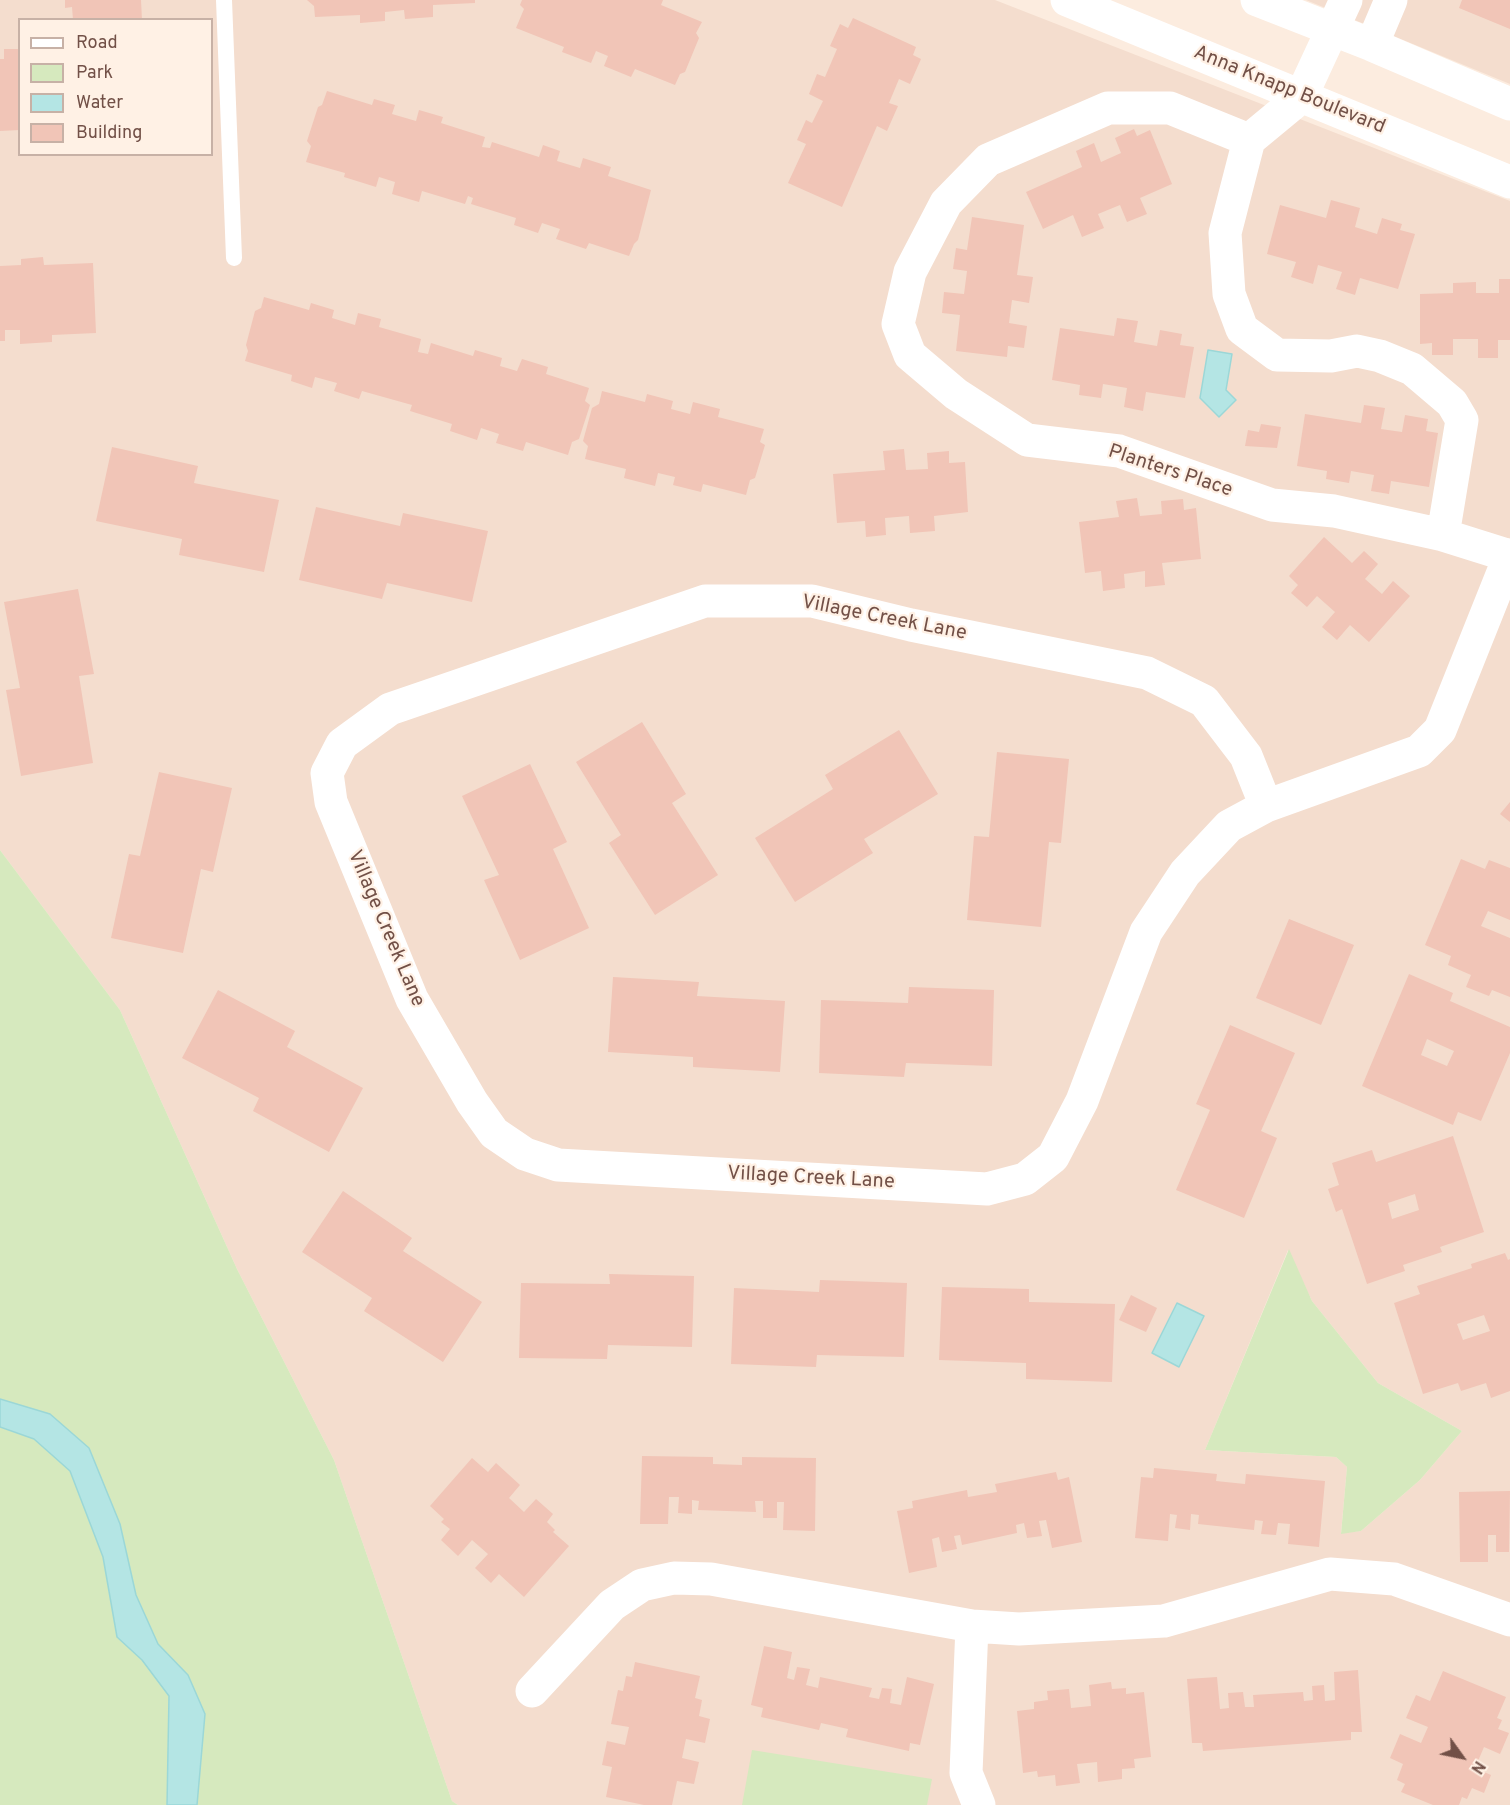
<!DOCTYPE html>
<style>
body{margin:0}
#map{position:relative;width:1510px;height:1805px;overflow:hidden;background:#fcecdf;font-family:Overpass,sans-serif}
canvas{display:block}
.legend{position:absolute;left:18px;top:18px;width:195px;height:138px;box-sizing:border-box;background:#fff1e5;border:2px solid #c7b1a6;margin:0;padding:8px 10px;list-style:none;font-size:18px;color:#725047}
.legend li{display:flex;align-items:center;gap:12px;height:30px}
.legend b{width:30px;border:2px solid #c7b1a6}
.north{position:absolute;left:1432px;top:1727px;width:60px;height:60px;-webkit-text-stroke:4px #fff1e5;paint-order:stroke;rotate:123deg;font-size:16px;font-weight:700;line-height:24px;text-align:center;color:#725047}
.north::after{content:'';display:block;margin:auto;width:21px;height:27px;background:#725047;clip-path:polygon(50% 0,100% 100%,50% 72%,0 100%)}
</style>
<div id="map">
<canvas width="1510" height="1805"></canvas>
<ul class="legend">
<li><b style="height:8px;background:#fff"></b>Road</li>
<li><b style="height:16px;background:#d6e9be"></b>Park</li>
<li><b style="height:16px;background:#b4e5e4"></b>Water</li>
<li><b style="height:16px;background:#f1c5b7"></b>Building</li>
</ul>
<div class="north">N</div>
</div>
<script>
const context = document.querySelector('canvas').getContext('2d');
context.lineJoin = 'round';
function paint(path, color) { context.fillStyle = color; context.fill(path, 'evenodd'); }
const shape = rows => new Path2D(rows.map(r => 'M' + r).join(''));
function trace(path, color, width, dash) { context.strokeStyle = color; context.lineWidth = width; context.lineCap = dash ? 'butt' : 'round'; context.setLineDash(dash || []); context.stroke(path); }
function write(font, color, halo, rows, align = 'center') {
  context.font = font + ' Overpass,sans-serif'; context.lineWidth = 4.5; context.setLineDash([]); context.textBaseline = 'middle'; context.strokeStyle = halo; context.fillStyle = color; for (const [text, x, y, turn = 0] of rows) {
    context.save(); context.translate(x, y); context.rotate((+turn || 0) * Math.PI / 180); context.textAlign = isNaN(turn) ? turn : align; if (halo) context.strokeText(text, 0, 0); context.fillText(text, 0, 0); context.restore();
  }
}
paint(shape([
 [0,0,995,0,1510,201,1510,1805,458,1805,452,1801,334,1460,237,1269,120,1010,0,850],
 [20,20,212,20,212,154,20,154],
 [1288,1250,1312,1301,1378,1383,1462,1431,1420,1480,1361,1531,1341,1533,1347,1467,1336,1457,1205,1450],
 [1306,0,1510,0,1510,84]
]), '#f4ddce');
paint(shape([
 [0,850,120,1010,237,1269,334,1460,452,1801,458,1805,0,1805],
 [1289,1249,1312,1301,1378,1383,1462,1431,1420,1480,1361,1531,1341,1534,1347,1467,1336,1457,1205,1450],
 [752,1750,932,1779,927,1805,742,1805]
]), '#d6e9be');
const water = shape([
 [1208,350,1232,354,1226,390,1236,400,1219,417,1200,398,1208,350],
 [1177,1303,1204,1316,1179,1367,1152,1353,1177,1303],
 [0,1399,50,1414,89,1448,120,1524,136,1595,158,1644,188,1675,205,1714,197,1805,167,1805,169,1696,142,1660,117,1637,103,1557,70,1471,34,1439,0,1427,0,1399]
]);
paint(water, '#b4e5e4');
trace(water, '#9bd7d7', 1.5);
paint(shape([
 [65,0,141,0,142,20,73,20,72,7,65,8],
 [307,0,475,0,475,3,433,5,433,17,405,19,404,10,385,12,385,21,360,23,360,15,315,17,314,6],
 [522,0,663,0,661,5,702,22,696,33,699,38,685,72,680,74,675,85,635,69,631,77,604,66,608,56,596,51,591,63,562,52,564,47,516,28,524,9,520,5],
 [1462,0,1510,0,1510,29,1459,8],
 [853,18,916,47,913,55,921,59,910,84,899,79,889,103,898,106,887,131,877,126,842,207,788,183,806,144,797,140,806,120,812,123,823,101,809,94,817,74,825,77,837,49,830,46,840,24,848,28],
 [4,49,20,49,20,130,0,131,0,59,4,59],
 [327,91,372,105,374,99,395,105,392,114,416,121,419,110,443,117,441,123,485,137,482,147,490,148,492,142,539,157,543,145,560,151,557,161,580,168,583,158,611,167,608,176,651,190,638,240,634,244,629,256,589,243,586,249,556,239,560,229,542,223,538,233,514,225,516,218,471,204,473,198,468,196,465,204,422,191,419,202,392,194,395,182,379,177,376,187,344,177,345,173,306,162,311,146,307,141,318,107,322,105],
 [1134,129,1137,136,1150,130,1172,184,1140,198,1147,214,1127,222,1120,205,1098,214,1104,228,1082,237,1073,215,1043,229,1026,192,1082,167,1076,151,1094,143,1101,162,1121,153,1115,138],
 [1331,200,1360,208,1355,227,1377,234,1382,218,1402,224,1400,230,1415,234,1398,289,1360,278,1355,295,1336,289,1342,272,1318,265,1313,284,1291,277,1296,262,1267,254,1280,205,1326,218],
 [972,217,1024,225,1017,275,1033,277,1029,303,1012,300,1009,323,1027,326,1024,348,1008,346,1007,357,956,351,960,315,942,313,944,292,964,294,967,271,953,269,956,248,967,250],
 [43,257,44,265,93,263,96,333,52,335,52,342,20,344,20,330,5,330,5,341,0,341,0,266,21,265,21,259],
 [1499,279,1510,279,1510,340,1498,340,1498,358,1478,358,1478,339,1453,339,1453,355,1432,355,1432,343,1420,344,1420,294,1453,293,1453,283,1476,282,1476,293,1499,293],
 [264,297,309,310,311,303,334,310,332,318,355,325,358,313,381,319,379,327,421,339,418,352,428,354,431,343,473,356,475,350,502,358,500,366,517,371,522,359,548,367,546,374,589,388,585,401,590,405,579,439,572,442,568,455,526,442,523,451,496,443,499,434,481,428,477,440,450,431,452,424,410,411,412,405,362,391,359,399,334,391,337,383,315,377,312,388,291,381,292,375,245,361,248,351,246,345,255,311,261,308],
 [1117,318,1138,321,1134,342,1157,346,1160,330,1182,334,1180,345,1194,347,1185,398,1146,392,1143,411,1124,407,1127,388,1103,384,1101,398,1079,395,1080,385,1052,380,1060,328,1114,336],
 [602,391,645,402,647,394,673,401,671,409,690,414,693,402,720,409,718,417,764,429,760,442,765,445,755,478,750,480,746,495,703,484,701,492,673,485,675,477,658,473,655,486,624,478,626,469,585,459,588,446,583,441,592,408,599,404],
 [1364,405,1385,408,1381,429,1402,432,1405,415,1428,419,1426,431,1438,433,1429,487,1391,481,1389,494,1371,491,1374,475,1351,471,1349,483,1326,479,1327,471,1297,466,1305,414,1361,423],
 [1261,424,1281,427,1277,448,1245,446,1248,430,1259,432],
 [112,447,198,466,194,483,279,500,264,572,179,555,182,539,96,521],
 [904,449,906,470,928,469,927,453,949,451,949,463,965,462,968,512,934,516,935,531,910,533,909,516,885,518,886,535,866,537,865,521,837,523,833,474,885,470,883,451],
 [1137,498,1140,516,1162,514,1161,501,1183,499,1184,510,1196,508,1201,559,1162,563,1165,585,1145,587,1145,571,1124,574,1125,588,1103,591,1101,571,1085,573,1079,522,1119,517,1116,501],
 [316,507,400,526,403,513,488,531,472,602,387,583,382,599,299,580],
 [1324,537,1352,563,1364,551,1378,564,1365,579,1382,594,1393,581,1410,596,1369,642,1350,625,1337,640,1322,627,1335,612,1317,596,1307,607,1291,593,1298,585,1289,576],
 [78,589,94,674,79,676,93,763,21,776,6,690,20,688,4,602],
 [642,722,686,794,672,803,718,875,655,915,609,843,621,835,576,762],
 [899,730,938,794,864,839,873,853,795,902,755,838,833,789,825,775],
 [997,752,1069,759,1061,843,1049,842,1041,927,967,920,974,836,989,837],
 [530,764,567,842,553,849,589,928,520,960,484,880,499,875,462,796],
 [159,772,232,788,213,872,201,869,183,953,111,938,129,854,140,856],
 [1510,802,1510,822,1500,814],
 [1461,859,1485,869,1489,860,1510,868,1510,920,1488,911,1481,926,1510,938,1510,997,1492,990,1489,996,1466,987,1471,975,1448,965,1451,956,1425,945],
 [1289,919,1354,945,1321,1025,1256,998],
 [1409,974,1453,993,1450,1001,1510,1027,1510,1053,1481,1121,1458,1112,1453,1125,1362,1086],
 [1427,1039,1454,1051,1447,1066,1421,1055],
 [613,977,699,982,697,996,785,1001,780,1072,693,1067,693,1057,608,1052],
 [909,987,994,990,992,1066,906,1063,904,1077,819,1073,821,1000,908,1003],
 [218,990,295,1031,287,1047,363,1088,329,1152,253,1111,259,1098,182,1058],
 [1230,1025,1295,1053,1261,1131,1277,1138,1244,1218,1176,1190,1210,1110,1196,1104],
 [1453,1136,1484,1232,1440,1247,1442,1252,1403,1265,1405,1271,1367,1284,1342,1209,1336,1212,1328,1189,1339,1185,1332,1163,1372,1150,1376,1162],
 [1415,1194,1419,1210,1392,1219,1388,1203],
 [343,1191,412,1238,403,1251,482,1302,443,1362,364,1311,372,1298,302,1252],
 [1505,1253,1508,1260,1510,1259,1510,1391,1491,1398,1486,1383,1461,1391,1458,1383,1423,1394,1394,1303,1420,1294,1417,1286,1472,1268,1471,1264],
 [1484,1315,1490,1331,1463,1340,1457,1324],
 [609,1274,694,1276,692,1347,608,1345,607,1359,519,1358,521,1283,610,1284],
 [820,1280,907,1283,904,1357,817,1355,816,1367,731,1364,734,1288,819,1292],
 [942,1287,1029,1289,1029,1302,1115,1304,1112,1382,1026,1379,1026,1363,939,1360],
 [1131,1295,1157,1308,1146,1332,1119,1320],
 [642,1456,713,1457,713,1464,742,1465,742,1457,816,1458,815,1531,783,1530,784,1502,777,1502,777,1518,763,1518,763,1501,755,1501,756,1512,698,1510,699,1501,692,1500,692,1514,678,1513,679,1497,669,1497,668,1524,640,1524],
 [472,1458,488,1472,496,1463,520,1485,509,1498,524,1512,536,1499,553,1514,547,1522,555,1530,553,1532,569,1546,524,1597,499,1574,491,1583,475,1568,488,1554,472,1540,458,1556,441,1540,450,1529,441,1522,444,1519,430,1506],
 [1154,1468,1217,1474,1216,1481,1245,1484,1246,1474,1325,1481,1319,1547,1288,1544,1290,1524,1278,1523,1276,1535,1261,1534,1263,1521,1255,1520,1254,1530,1198,1524,1199,1515,1191,1514,1190,1530,1175,1528,1177,1515,1170,1514,1168,1541,1135,1538,1141,1477,1153,1478],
 [1056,1472,1058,1480,1069,1477,1082,1542,1052,1548,1046,1520,1039,1521,1042,1536,1027,1538,1024,1523,1016,1525,1017,1533,962,1545,960,1535,954,1536,957,1549,942,1552,939,1537,932,1539,937,1567,909,1573,897,1511,913,1508,912,1501,967,1490,968,1497,997,1492,995,1484],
 [1510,1491,1509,1552,1496,1552,1496,1535,1488,1535,1488,1562,1460,1562,1459,1492],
 [764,1646,792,1652,787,1678,794,1680,797,1667,810,1669,806,1685,818,1688,820,1677,872,1688,869,1697,879,1699,882,1688,892,1689,890,1703,901,1705,907,1677,934,1684,920,1745,910,1743,909,1751,846,1737,848,1729,821,1723,819,1730,761,1717,763,1708,751,1705],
 [635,1662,700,1676,695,1698,702,1700,699,1716,710,1719,705,1743,686,1739,682,1758,699,1762,694,1784,677,1781,672,1805,644,1805,606,1797,612,1767,602,1765,607,1741,625,1745,629,1727,611,1724,618,1690,623,1691,626,1676,632,1677],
 [1358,1670,1362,1732,1351,1732,1351,1740,1203,1751,1202,1743,1192,1743,1187,1679,1217,1677,1220,1709,1229,1708,1228,1693,1243,1692,1245,1707,1254,1707,1253,1695,1303,1692,1304,1701,1313,1700,1312,1686,1324,1685,1325,1701,1335,1700,1334,1672],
 [1443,1671,1506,1697,1497,1718,1502,1720,1498,1729,1509,1733,1500,1754,1484,1747,1475,1768,1491,1775,1484,1793,1472,1788,1467,1799,1462,1797,1459,1805,1433,1805,1401,1792,1405,1784,1397,1780,1403,1764,1390,1758,1400,1734,1421,1743,1428,1727,1406,1718,1416,1695,1430,1701],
 [1111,1682,1112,1689,1126,1688,1126,1694,1144,1692,1151,1757,1134,1759,1135,1768,1122,1769,1122,1779,1098,1782,1097,1762,1077,1764,1080,1783,1056,1786,1055,1775,1038,1777,1037,1771,1023,1773,1017,1711,1034,1709,1034,1702,1048,1700,1047,1691,1069,1689,1071,1708,1091,1706,1089,1685]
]), '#f1c5b7');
trace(shape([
 [224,0,234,258]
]), '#fff', 16);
trace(shape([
 [1067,0,1510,182],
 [1257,0,1372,45,1510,104],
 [1372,45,1391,0],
 [1249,140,1301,97,1346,0],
 [1443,535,1462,420,1452,403,1412,369,1380,356,1357,351,1331,356,1277,355,1242,329,1229,294,1225,233,1249,140,1170,108,1108,108,988,160,946,203,910,272,898,324,910,355,956,394,1027,440,1119,451,1272,505,1334,511,1443,535,1510,556],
 [1266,806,1246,756,1204,701,1147,673,911,625,812,601,705,601,390,709,342,744,327,773,331,802,412,999,472,1102,494,1133,525,1154,558,1165,987,1189,1025,1179,1053,1157,1082,1101,1146,932,1185,873,1229,826,1266,806,1419,751,1440,730,1510,555],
 [972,1626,966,1773,979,1805],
 [532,1691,612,1605,642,1585,674,1578,711,1579,972,1626,1019,1629,1164,1621,1330,1574,1394,1579,1510,1620]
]), '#fff', 33);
write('20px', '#725047', '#fff1e5', [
 ["Anna Knapp Boulevard",1289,91,22],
 ["Planters Place",1170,472,18],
 ["Village Creek Lane",884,619,11],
 ["Village Creek Lane",385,929,67],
 ["Village Creek Lane",811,1179,3]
]);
</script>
